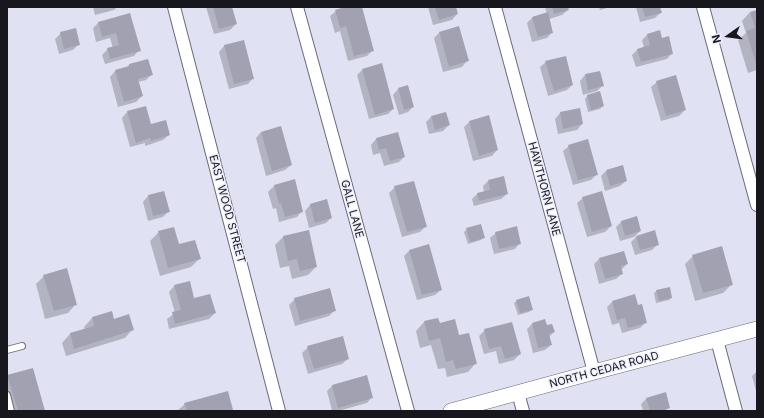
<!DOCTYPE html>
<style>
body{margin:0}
#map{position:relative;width:764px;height:418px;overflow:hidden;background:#e0e1f2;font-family:Inter,sans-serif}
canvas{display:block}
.frame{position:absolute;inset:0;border:8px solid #17171d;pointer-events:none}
.north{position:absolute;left:708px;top:16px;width:40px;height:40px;-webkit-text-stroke:3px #eeeffc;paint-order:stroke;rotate:256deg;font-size:11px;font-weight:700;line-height:16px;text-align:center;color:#17171d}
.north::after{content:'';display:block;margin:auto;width:14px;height:18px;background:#17171d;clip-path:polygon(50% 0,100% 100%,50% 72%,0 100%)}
</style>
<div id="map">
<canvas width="764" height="418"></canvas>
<div class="frame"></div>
<div class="north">N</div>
</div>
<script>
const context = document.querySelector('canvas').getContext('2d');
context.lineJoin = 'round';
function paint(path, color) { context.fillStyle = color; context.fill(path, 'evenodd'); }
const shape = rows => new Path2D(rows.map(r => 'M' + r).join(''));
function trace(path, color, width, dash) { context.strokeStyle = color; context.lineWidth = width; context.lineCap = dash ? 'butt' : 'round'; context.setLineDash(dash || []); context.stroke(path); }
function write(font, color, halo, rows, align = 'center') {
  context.font = font + ' Inter,sans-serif'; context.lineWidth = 3; context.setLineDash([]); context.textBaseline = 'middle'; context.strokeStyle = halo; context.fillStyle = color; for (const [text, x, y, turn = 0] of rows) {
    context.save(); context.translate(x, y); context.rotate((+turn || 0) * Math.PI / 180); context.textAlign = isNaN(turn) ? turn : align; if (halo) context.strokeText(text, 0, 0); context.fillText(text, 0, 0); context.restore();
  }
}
paint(shape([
 [93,7,117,7,114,10,95,15],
 [206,7,231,7,236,24,230,30,214,34],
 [349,7,361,7,373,50,367,56,348,61,340,31,335,33,330,16,336,11],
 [428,7,455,7,457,14,452,20,433,25],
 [545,7,567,7,568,10,562,15,549,19,552,32,547,38,532,42,527,23,532,18,547,14],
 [599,7,611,7,600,10],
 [636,7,659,7,661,12,655,18,640,22],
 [757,11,757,70,748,73,738,40,746,33,742,21,750,12],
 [129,14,139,50,134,56,105,64,102,55,108,49,113,48,110,38,96,42,93,28,98,23],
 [659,31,661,39,672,53,667,59,636,67,632,55,638,49,644,48,642,40,647,35],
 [61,33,79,44,73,50,59,54,55,39],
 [439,33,467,61,462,67,443,72,434,38],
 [243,41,253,78,248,84,229,89,219,52,224,46],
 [546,62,572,85,567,90,548,96,540,67],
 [129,65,152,74,146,80,138,82,142,96,136,102,118,107,110,77,115,71,126,68],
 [362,70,393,109,388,114,369,119,357,75],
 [585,75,602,86,597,91,583,95,580,81],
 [657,82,685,110,679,116,661,121,651,87],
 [398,89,413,107,408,112,399,115,393,95],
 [587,96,603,106,600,109,588,112,585,99],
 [127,112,150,125,169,135,163,140,145,146,145,143,130,147,122,118],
 [560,113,582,124,577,130,558,134,555,119],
 [431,117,449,125,443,131,429,134,426,122],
 [469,122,497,150,492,156,473,161,464,127],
 [261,132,291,165,285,170,266,176,256,138],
 [398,133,404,157,399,162,384,166,380,153,373,155,371,145,376,139],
 [569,146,597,174,591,180,573,185,563,151],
 [606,171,626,181,620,186,605,191,601,176],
 [294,180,302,211,297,217,279,222,276,208,273,209,268,192,274,186],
 [488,181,507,194,501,199,474,206,472,199,478,193,484,192,483,186],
 [395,187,425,227,420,232,402,237,389,193],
 [164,192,169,211,163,217,148,221,143,202,148,196],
 [583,198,611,226,605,232,587,237,577,203],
 [326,201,331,218,326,223,309,228,305,211,310,205],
 [621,222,640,231,634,237,620,241,616,227],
 [467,229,483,238,481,240,468,244,464,232],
 [308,231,316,267,308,275,292,279,289,266,280,268,275,245,283,237],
 [159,232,179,246,199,259,191,267,160,276,150,241],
 [496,233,520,243,515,249,494,254,490,238],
 [636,237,658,244,652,250,635,255,631,242],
 [410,250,441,290,435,295,417,300,404,256],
 [693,256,732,284,723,293,695,301,685,264],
 [599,259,627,264,621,270,622,274,616,279,599,284,594,264],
 [44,276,76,304,68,313,45,319,36,284],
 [174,286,194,299,215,313,209,319,169,329,167,319,175,313,169,292],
 [657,291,671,298,669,300,656,303,654,293],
 [295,299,335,310,329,316,295,326,289,305],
 [517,301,532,309,529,312,518,315,514,303],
 [612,302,637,306,646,322,640,328,622,333,619,323,612,325,607,307],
 [92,318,113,320,133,329,125,338,66,356,62,343,70,334,85,330,84,327],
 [545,321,546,326,554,332,549,337,551,345,545,350,533,353,527,329,532,324],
 [424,322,439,324,459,337,476,363,468,372,447,377,445,368,438,369,431,345,420,348,416,331],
 [485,330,520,354,514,360,499,364,496,351,484,354,479,336],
 [308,347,348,359,342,364,308,374,302,353],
 [757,371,757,395,752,376],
 [8,376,44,411,7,411],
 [366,376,372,397,367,403,338,411,332,411,327,391,332,386],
 [646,399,669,407,665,411,643,411,641,404],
 [185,404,232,410,231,411,177,411]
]), '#0003');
paint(shape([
 [213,7,232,7,237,24,219,29],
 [345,7,362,7,374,51,354,56,346,26,340,28,335,10],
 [435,7,456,7,458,14,439,20],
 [552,7,568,7,569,10,554,14],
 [642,7,660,7,662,13,645,17],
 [757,10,757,67,746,31,755,28,750,12],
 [548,12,553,33,538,37,532,17],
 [130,13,141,51,110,59,107,48,119,45,116,33,102,37,98,22],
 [459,26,469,61,449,67,439,32],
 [76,28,80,45,64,49,60,32],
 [660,30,662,38,669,36,673,54,641,62,637,49,650,45,647,34],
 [244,40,254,79,234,84,224,45],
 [566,56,573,85,554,91,545,61],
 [148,59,153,75,138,79,143,96,124,102,115,70,129,66,129,64],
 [382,63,394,109,375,115,362,69],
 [600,71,604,86,588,90,585,74],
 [676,75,686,110,666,116,656,81],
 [408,85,414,107,404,110,398,88],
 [600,91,604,106,591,110,587,95],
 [146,106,151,124,166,120,170,135,151,141,150,138,136,143,127,111],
 [580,108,583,124,563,129,560,112],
 [446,112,450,125,435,130,431,116],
 [489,115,498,150,479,156,469,121],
 [281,126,292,165,272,171,261,132],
 [398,132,405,157,390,161,386,148,379,150,376,138],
 [588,139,598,175,578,180,568,145],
 [623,165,627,181,610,186,606,170],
 [504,176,508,194,479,201,477,193,490,190,488,180],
 [295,179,303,212,285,217,281,203,279,204,274,185],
 [414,181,427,227,407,232,394,186],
 [164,191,170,212,153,216,148,195],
 [602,191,612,226,592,232,582,197],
 [327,199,332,218,315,223,310,204],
 [637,216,641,231,625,236,621,221],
 [481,224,485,238,470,242,466,228],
 [517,226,521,244,499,249,495,232],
 [174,227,179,244,195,240,201,259,168,268,158,231],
 [309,230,317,267,300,271,297,259,288,261,283,236],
 [655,230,659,245,640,250,636,236],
 [429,244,442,290,422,295,409,250],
 [722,246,733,285,703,293,692,255],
 [624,251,628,264,621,266,623,274,605,279,599,258],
 [67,268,77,305,54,311,43,275],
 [190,281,194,298,210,294,216,313,175,324,172,312,181,310,174,285],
 [670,287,672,298,659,301,656,290],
 [330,288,336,311,300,321,294,298],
 [635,294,638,305,642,304,647,323,628,328,625,318,617,320,612,301],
 [529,296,533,310,520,313,516,300],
 [112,311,114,319,129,314,134,330,74,349,70,333,94,326,92,317],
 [438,318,440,323,455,319,459,335,469,333,477,364,456,369,453,360,446,362,440,338,429,341,424,321],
 [545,319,547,325,552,324,555,332,549,334,552,345,538,348,532,323],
 [512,322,521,354,505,359,501,346,489,349,484,329],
 [343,336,349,359,314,369,307,346],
 [33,368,45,411,18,411,7,375],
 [367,375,373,398,338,408,332,385],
 [228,391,233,410,187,411,184,403],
 [666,392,670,408,661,411,650,411,646,398]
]), '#a1a1b1');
const service = shape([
 [7,350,22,346],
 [7,395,11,411]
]);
const minor = shape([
 [174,7,279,411],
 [297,7,408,411],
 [495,7,594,372],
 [703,7,757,205],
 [717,340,736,411],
 [518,393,523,411]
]);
const tertiary = shape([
 [451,411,594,372,757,329]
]);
trace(service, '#6a6b79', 8);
trace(minor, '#6a6b79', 14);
trace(tertiary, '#6a6b79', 16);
trace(service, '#fff', 6);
trace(minor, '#fff', 12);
trace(tertiary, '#fff', 15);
write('11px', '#17171d', '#eeeffc', [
 ["HAWTHORN LANE",544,189,75],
 ["EAST WOOD STREET",227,209,75],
 ["GALL LANE",352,209,75],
 ["NORTH CEDAR ROAD",604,370,-15]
]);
</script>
